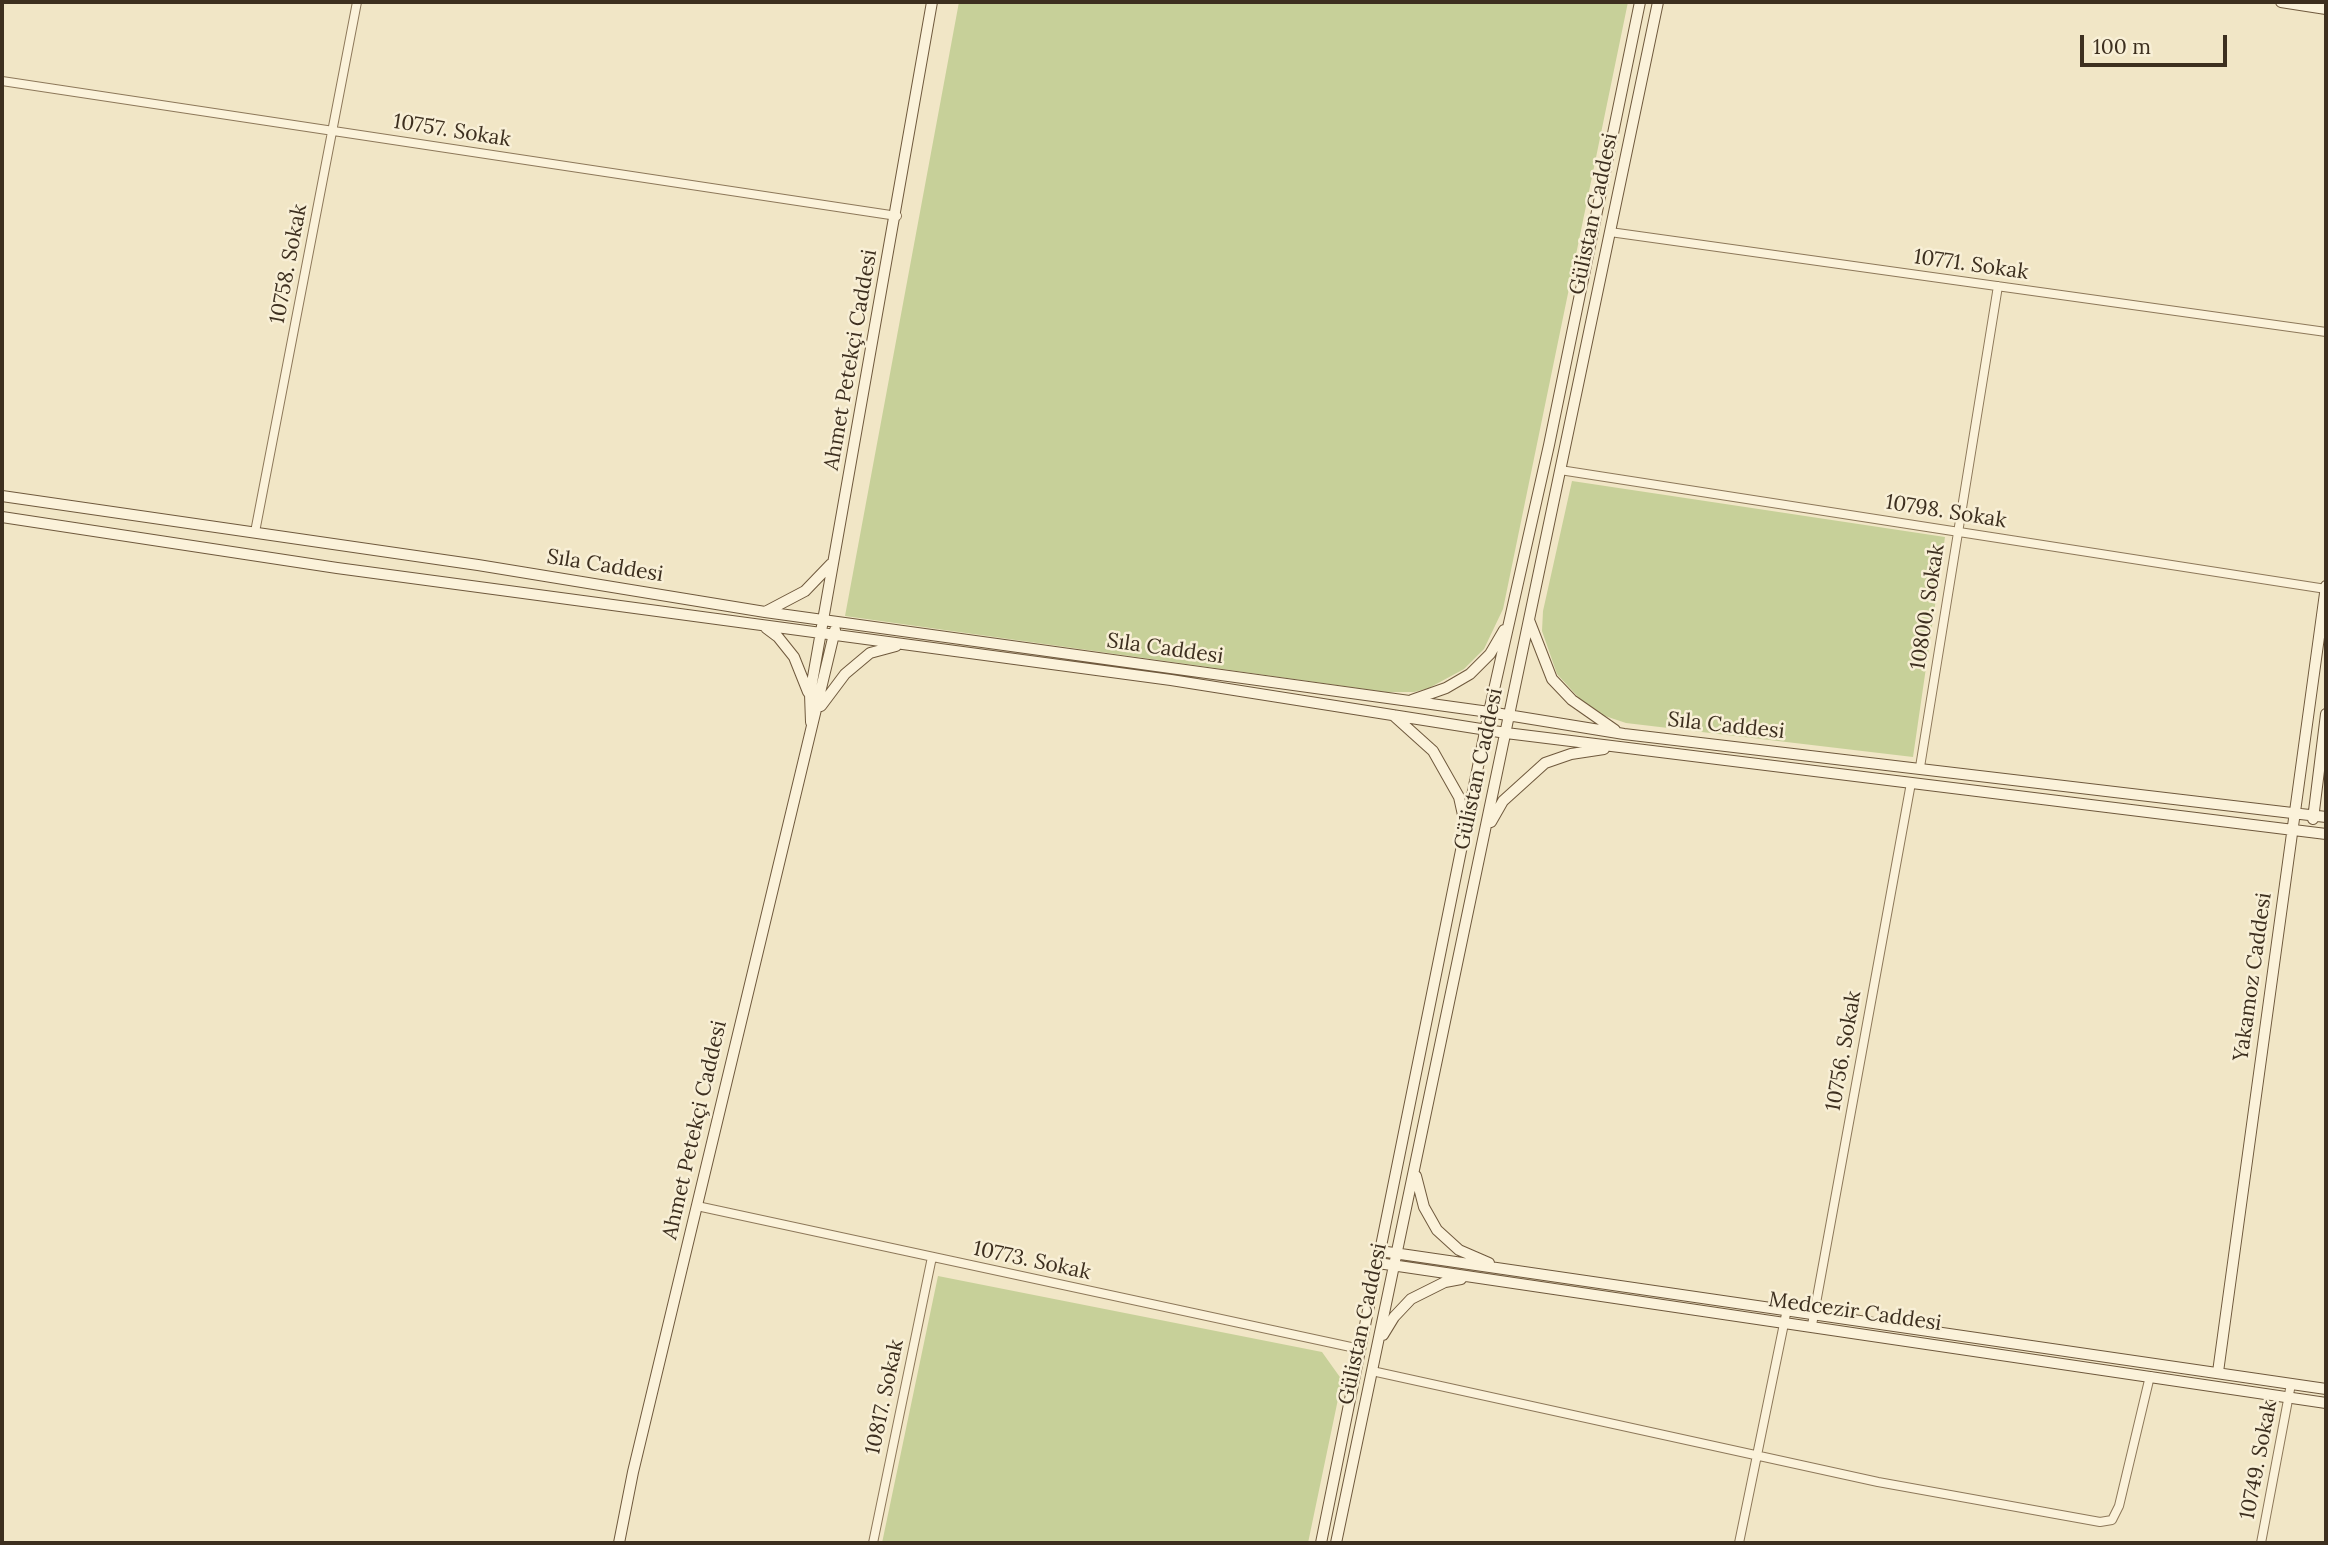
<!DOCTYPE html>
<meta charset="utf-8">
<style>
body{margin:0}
#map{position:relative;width:2328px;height:1545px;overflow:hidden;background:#f1e6c6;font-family:Lora,serif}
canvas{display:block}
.frame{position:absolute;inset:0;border:4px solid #3d2f1f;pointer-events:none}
.scale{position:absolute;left:2080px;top:35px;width:147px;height:32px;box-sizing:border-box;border:4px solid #3d2f1f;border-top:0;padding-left:9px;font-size:21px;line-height:24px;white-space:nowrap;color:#3d2f1f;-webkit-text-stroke:5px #f8efd6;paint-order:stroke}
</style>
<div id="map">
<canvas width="2328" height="1545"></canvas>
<div class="frame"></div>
<div class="scale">100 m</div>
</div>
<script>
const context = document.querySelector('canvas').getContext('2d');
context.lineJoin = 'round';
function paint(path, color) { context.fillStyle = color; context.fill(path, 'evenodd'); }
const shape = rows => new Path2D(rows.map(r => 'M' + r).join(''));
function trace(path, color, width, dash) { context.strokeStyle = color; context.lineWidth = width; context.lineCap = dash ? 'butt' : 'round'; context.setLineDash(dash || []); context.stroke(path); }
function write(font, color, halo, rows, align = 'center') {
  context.font = font + ' Lora,serif'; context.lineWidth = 5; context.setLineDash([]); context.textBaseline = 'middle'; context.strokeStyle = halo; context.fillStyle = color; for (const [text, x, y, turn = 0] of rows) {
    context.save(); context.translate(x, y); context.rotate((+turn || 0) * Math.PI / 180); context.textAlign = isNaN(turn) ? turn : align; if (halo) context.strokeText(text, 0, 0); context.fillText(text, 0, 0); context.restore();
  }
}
paint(shape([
 [959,2,1628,2,1503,609,1484,649,1464,669,1429,688,1414,692,1386,692,845,616],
 [1572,481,1945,537,1913,757,1626,723,1605,716,1579,698,1557,674,1542,631,1543,611],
 [938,1276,1322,1352,1342,1380,1308,1543,882,1543]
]), '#c7d099');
const street = shape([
 [2,81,897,216],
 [1610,232,2326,332],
 [1560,470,2326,589],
 [255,532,357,2],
 [1920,767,1998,286],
 [697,1206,1360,1349],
 [1812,1325,1911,783],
 [1372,1371,1878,1482,2100,1522,2112,1520,2119,1506,2150,1376],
 [873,1543,932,1257],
 [1739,1543,1787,1309],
 [2261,1543,2291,1384]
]);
const secondary = shape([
 [2281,2,2326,9],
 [2,496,478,565,765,612,1489,712,1624,734,2326,817],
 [2,517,337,568,1171,680,1506,733,2326,834],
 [767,611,805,591,831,564],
 [1529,620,1552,679,1572,700,1615,730],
 [766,628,778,637,794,657,808,692],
 [1412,700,1446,688,1470,674,1490,654,1504,630],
 [821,706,845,674,870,653,896,646],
 [1393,715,1433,751,1459,797,1465,824],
 [811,722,810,694,932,2],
 [2313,819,2326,714],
 [1491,822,1503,801,1545,763,1571,754,1604,749],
 [1416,1176,1424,1207,1437,1230,1459,1250,1489,1263],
 [1380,1251,2326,1389],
 [1378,1263,2326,1403],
 [1383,1335,1394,1317,1411,1299,1445,1282,1461,1279],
 [2218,1372,2326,586],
 [619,1543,633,1472,835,630],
 [1321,1543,1489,712,1549,445,1640,2],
 [1336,1543,1658,2]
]);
trace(street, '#8d785a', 10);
trace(secondary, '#6f593d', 12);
trace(street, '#fbf2da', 8);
trace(secondary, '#fbf2da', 10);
write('21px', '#3d2f1f', '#f8efd6', [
 ["10757. Sokak",452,131,9],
 ["Gülistan Caddesi",1594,214,-78],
 ["10758. Sokak",289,264,-79],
 ["10771. Sokak",1971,265,8],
 ["Ahmet Petekçi Caddesi",851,360,-80],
 ["10798. Sokak",1946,512,9],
 ["Sıla Caddesi",605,566,9],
 ["10800. Sokak",1928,607,-81],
 ["Sıla Caddesi",1165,649,8],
 ["Sıla Caddesi",1726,726,6],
 ["Gülistan Caddesi",1479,769,-78],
 ["Yakamoz Caddesi",2253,977,-82],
 ["10756. Sokak",1844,1051,-80],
 ["Ahmet Petekçi Caddesi",695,1130,-77],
 ["10773. Sokak",1032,1261,12],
 ["Medcezir Caddesi",1855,1312,8],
 ["Gülistan Caddesi",1363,1324,-78],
 ["10817. Sokak",885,1397,-78],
 ["10749. Sokak",2259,1460,-79]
]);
</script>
